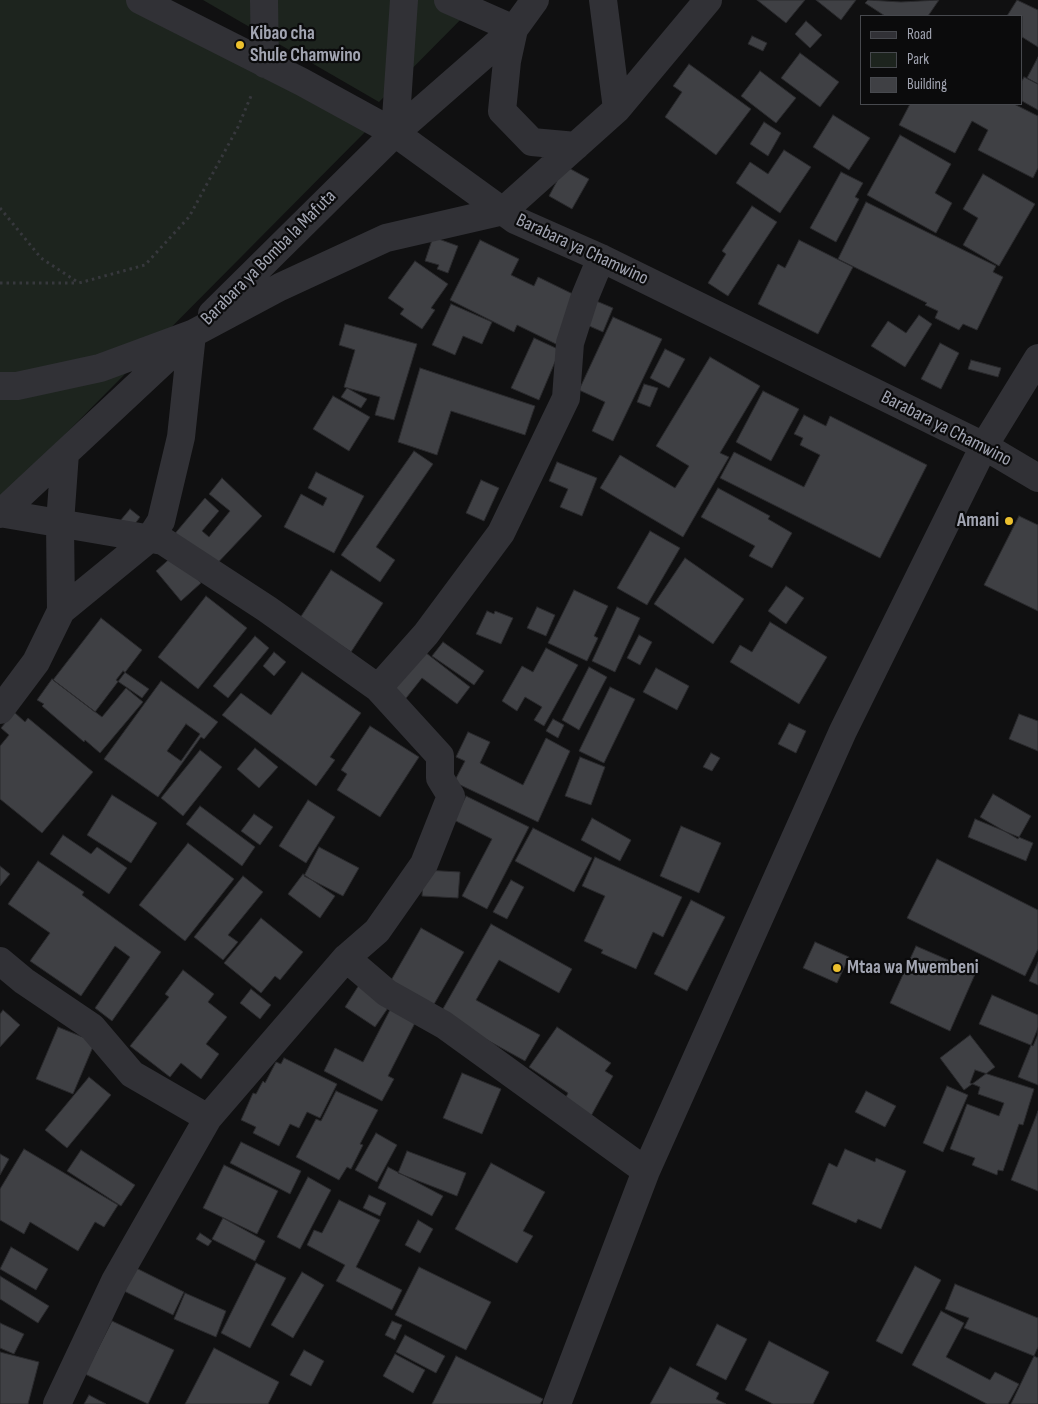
<!DOCTYPE html>
<style>
body{margin:0}
#map{position:relative;width:1038px;height:1404px;overflow:hidden;background:#101011;font-family:"Sofia Sans Condensed",sans-serif}
canvas{display:block}
.legend{position:absolute;left:860px;top:15px;width:162px;height:90px;box-sizing:border-box;background:#0b0b0c;border:1px solid #47494e;margin:0;padding:6px 9px;list-style:none;font-size:15px;color:#a2a5b2}
.legend li{display:flex;align-items:center;gap:10px;height:25px}
.legend b{width:25px;border:1px solid #47494e}
</style>
<div id="map">
<canvas width="1038" height="1404"></canvas>
<ul class="legend">
<li><b style="height:6px;background:#313136"></b>Road</li>
<li><b style="height:14px;background:#1d241e"></b>Park</li>
<li><b style="height:14px;background:#3f4044"></b>Building</li>
</ul>
</div>
<script>
const context = document.querySelector('canvas').getContext('2d');
context.lineJoin = 'round';
function paint(path, color) { context.fillStyle = color; context.fill(path, 'evenodd'); }
const shape = rows => new Path2D(rows.map(r => 'M' + r).join(''));
function trace(path, color, width, dash) { context.strokeStyle = color; context.lineWidth = width; context.lineCap = dash ? 'butt' : 'round'; context.setLineDash(dash || []); context.stroke(path); }
function write(font, color, halo, rows, align = 'center') {
  context.font = font + ' "Sofia Sans Condensed",sans-serif'; context.lineWidth = 4.5; context.setLineDash([]); context.textBaseline = 'middle'; context.strokeStyle = halo; context.fillStyle = color; for (const [text, x, y, turn = 0] of rows) {
    context.save(); context.translate(x, y); context.rotate((+turn || 0) * Math.PI / 180); context.textAlign = isNaN(turn) ? turn : align; if (halo) context.strokeText(text, 0, 0); context.fillText(text, 0, 0); context.restore();
  }
}
paint(shape([
 [0,0,137,0,368,129,0,500],
 [203,0,480,0,379,102]
]), '#1d241e');
const building = shape([
 [757,0,805,0,786,23,757,0],
 [816,0,856,0,841,20,816,0],
 [868,0,901,2,939,0,928,16,885,16,865,3,868,0],
 [1017,0,1038,10,1038,47,1022,37,1022,16,1007,16,1017,0],
 [806,21,822,35,810,48,795,34,806,21],
 [752,36,767,43,763,51,748,44,752,36],
 [800,53,839,82,820,107,781,78,800,53],
 [1038,57,1038,84,1027,78,1038,57],
 [689,64,751,109,716,155,665,117,682,92,673,86,689,64],
 [760,71,796,98,776,123,741,96,760,71],
 [1024,77,1038,84,1038,110,1022,101,1022,81,1024,77],
 [910,104,1014,104,1038,116,1038,168,1033,178,978,150,988,130,972,121,955,153,899,125,910,104],
 [833,115,870,138,849,170,813,147,833,115],
 [764,122,781,133,768,156,750,144,764,122],
 [900,135,951,164,935,193,952,203,936,233,867,195,900,135],
 [784,150,811,167,780,213,736,183,750,162,768,174,784,150],
 [565,166,589,179,572,209,549,196,565,166],
 [841,172,863,183,855,197,859,199,836,242,810,228,841,172],
 [983,174,1035,204,999,266,963,245,978,218,963,209,983,174],
 [866,202,996,266,993,272,1003,277,977,330,963,324,959,330,935,318,938,311,925,305,927,303,838,259,866,202],
 [752,206,777,222,728,296,708,283,726,254,722,251,752,206],
 [433,237,458,246,448,273,437,269,439,265,425,261,433,237],
 [480,240,519,259,511,275,534,286,538,277,581,298,558,345,517,325,514,332,450,300,480,240],
 [799,240,853,267,818,334,758,304,778,264,785,268,799,240],
 [415,261,448,284,431,308,435,310,422,329,400,314,404,309,388,298,415,261],
 [589,298,613,308,603,332,580,322,589,298],
 [451,304,492,322,482,344,463,336,455,355,432,345,451,304],
 [919,315,932,324,905,367,871,346,888,321,906,333,919,315],
 [613,317,662,339,613,441,592,431,605,402,579,390,613,317],
 [345,324,417,344,394,420,375,415,380,397,344,387,355,350,339,345,345,324],
 [534,338,560,350,539,400,511,388,534,338],
 [940,343,959,353,941,389,921,379,940,343],
 [665,349,685,359,669,388,650,378,665,349],
 [710,357,760,386,720,453,729,457,683,537,600,488,620,455,675,488,689,466,656,446,710,357],
 [971,360,1001,368,998,377,968,369,971,360],
 [420,368,535,406,525,435,451,411,437,455,398,442,420,368],
 [644,384,658,388,650,407,637,402,644,384],
 [347,388,367,399,361,408,341,397,347,388],
 [763,391,799,409,771,461,736,442,763,391],
 [333,396,370,417,349,451,313,429,333,396],
 [804,415,826,426,830,416,927,465,880,558,720,478,734,452,804,487,820,455,800,445,803,438,794,434,804,415],
 [414,451,433,464,376,547,395,560,380,582,341,555,414,451],
 [557,462,597,478,582,516,560,507,568,489,549,481,557,462],
 [316,472,364,496,334,553,284,527,301,494,323,506,327,498,308,488,316,472],
 [222,478,262,516,211,570,172,537,205,498,219,511,202,531,209,537,230,511,209,494,222,478],
 [481,480,499,488,484,521,466,513,481,480],
 [718,488,770,516,768,519,792,533,772,568,749,556,755,546,701,517,718,488],
 [130,509,140,517,131,529,120,521,130,509],
 [1019,516,1038,525,1038,611,984,585,1019,516],
 [650,531,680,548,647,605,617,588,650,531],
 [175,554,201,583,181,601,156,571,175,554],
 [685,558,744,599,713,644,654,604,685,558],
 [331,570,383,603,351,652,300,618,331,570],
 [786,586,804,598,786,624,768,611,786,586],
 [574,590,608,606,594,636,598,638,587,661,548,643,574,590],
 [206,596,247,628,198,689,158,657,206,596],
 [537,607,555,615,546,636,527,628,537,607],
 [617,607,640,618,615,672,592,661,617,607],
 [487,611,494,614,495,611,513,618,501,644,476,634,487,611],
 [101,618,142,650,95,712,53,680,101,618],
 [770,622,827,657,799,704,730,662,740,645,752,652,770,622],
 [639,635,652,642,640,665,627,658,639,635],
 [255,636,269,648,228,698,213,686,255,636],
 [443,642,484,671,474,685,432,656,443,642],
 [546,648,578,665,544,726,534,720,542,707,525,697,517,711,502,701,522,666,533,672,546,648],
 [421,649,470,687,457,704,422,678,403,702,388,691,421,649],
 [274,652,286,662,274,676,263,666,274,652],
 [589,667,607,677,579,730,562,720,589,667],
 [656,668,689,686,677,710,643,692,656,668],
 [123,671,149,689,142,698,116,680,123,671],
 [302,672,361,713,330,757,335,760,316,786,222,715,241,693,271,715,302,672],
 [52,679,102,717,126,688,143,702,100,753,85,740,84,742,42,706,44,704,37,700,52,679],
 [161,681,218,722,204,739,201,737,158,797,104,759,161,681],
 [186,724,200,734,181,761,167,751,186,724],
 [610,687,635,699,604,763,579,751,610,687],
 [14,712,25,722,28,718,93,772,42,833,0,799,0,746,9,735,1,728,14,712],
 [1019,714,1038,721,1038,751,1009,739,1019,714],
 [553,719,564,725,558,738,546,731,553,719],
 [789,723,806,731,796,753,778,744,789,723],
 [370,726,419,757,380,817,337,790,347,774,341,770,370,726],
 [468,732,490,742,480,763,523,785,546,738,570,751,538,822,454,782,465,761,456,757,468,732],
 [255,748,278,767,259,788,237,769,255,748],
 [200,750,222,767,183,816,161,798,200,750],
 [711,753,720,758,712,771,703,767,711,753],
 [580,757,605,767,591,805,565,796,580,757],
 [993,794,1031,816,1018,839,980,817,993,794],
 [112,795,157,823,131,863,87,835,112,795],
 [466,796,529,827,487,909,462,896,492,839,454,820,466,796],
 [308,800,335,817,306,863,279,846,308,800],
 [200,806,255,847,242,866,186,824,200,806],
 [254,814,273,827,260,845,241,831,254,814],
 [592,818,631,840,620,861,581,840,592,818],
 [975,819,1033,843,1026,861,968,837,975,819],
 [681,826,721,843,699,893,660,876,681,826],
 [533,828,592,858,574,892,515,861,533,828],
 [63,835,91,854,97,847,127,868,109,894,50,854,63,835],
 [188,843,234,879,185,941,139,905,188,843],
 [319,847,359,868,343,896,304,876,319,847],
 [595,857,682,897,663,937,653,932,636,969,601,953,603,950,584,941,605,896,582,886,595,857],
 [937,859,1038,910,1038,949,1025,976,907,918,937,859],
 [38,861,84,892,82,895,161,952,112,1021,95,1008,130,957,115,946,81,996,30,961,50,933,8,904,38,861],
 [0,866,10,874,0,886,0,866],
 [424,870,460,872,458,898,422,896,424,870],
 [303,874,335,896,320,918,288,894,303,874],
 [243,876,263,892,228,935,238,942,223,960,194,937,243,876],
 [511,880,524,887,507,919,493,912,511,880],
 [691,900,725,917,687,991,654,974,691,900],
 [261,918,303,952,280,980,275,976,261,993,224,963,261,918],
 [491,924,572,969,559,993,499,960,476,1000,540,1035,525,1061,440,1014,491,924],
 [421,928,464,952,433,1006,390,982,421,928],
 [815,942,849,957,837,983,803,968,815,942],
 [916,946,976,972,950,1031,890,1003,916,946],
 [1038,962,1038,985,1029,981,1038,962],
 [183,970,214,994,208,1002,227,1017,206,1044,219,1054,201,1079,181,1063,170,1077,130,1046,169,997,165,994,183,970],
 [359,985,390,1005,375,1027,345,1007,359,985],
 [251,989,271,1005,260,1019,240,1003,251,989],
 [992,995,1038,1015,1038,1034,1033,1046,979,1024,992,995],
 [392,1006,417,1019,388,1076,394,1079,382,1101,324,1071,335,1048,363,1062,392,1006],
 [3,1010,20,1025,0,1047,0,1014,3,1010],
 [58,1027,95,1042,73,1094,36,1079,58,1027],
 [557,1027,611,1063,605,1071,613,1076,591,1116,565,1099,568,1093,529,1067,557,1027],
 [1038,1028,1038,1085,1018,1077,1038,1028],
 [970,1035,995,1067,964,1090,940,1058,970,1035],
 [284,1058,337,1084,320,1118,307,1112,299,1128,290,1124,279,1146,253,1133,256,1127,241,1120,253,1093,256,1094,263,1081,265,1083,276,1062,281,1064,284,1058],
 [975,1070,1034,1089,1023,1125,1019,1124,1003,1171,998,1170,997,1175,972,1165,975,1158,950,1149,967,1104,999,1116,1004,1103,978,1094,980,1087,970,1083,975,1070],
 [462,1073,501,1089,482,1134,443,1118,462,1073],
 [89,1077,111,1095,67,1148,45,1130,89,1077],
 [947,1086,968,1095,943,1152,923,1143,947,1086],
 [336,1091,378,1110,360,1144,363,1145,351,1169,347,1167,339,1180,296,1157,316,1119,321,1121,336,1091],
 [866,1091,896,1106,885,1127,855,1112,866,1091],
 [1038,1111,1038,1191,1011,1180,1038,1111],
 [376,1133,397,1145,377,1182,355,1170,376,1133],
 [241,1142,301,1171,290,1194,230,1163,241,1142],
 [24,1149,118,1205,104,1227,95,1222,78,1251,30,1222,24,1234,0,1220,0,1189,24,1149],
 [845,1149,875,1162,876,1158,906,1171,881,1229,858,1219,856,1223,812,1204,829,1163,837,1167,845,1149],
 [81,1150,135,1185,121,1206,67,1171,81,1150],
 [407,1151,466,1173,457,1196,398,1173,407,1151],
 [0,1154,9,1159,0,1175,0,1154],
 [491,1163,545,1192,523,1231,533,1236,517,1263,455,1229,491,1163],
 [224,1165,278,1191,257,1234,203,1208,224,1165],
 [388,1167,443,1196,432,1216,378,1188,388,1167],
 [308,1177,331,1190,300,1249,277,1237,308,1177],
 [369,1195,386,1203,380,1216,363,1208,369,1195],
 [339,1200,380,1220,356,1267,402,1290,392,1310,336,1281,345,1265,307,1245,314,1230,322,1233,339,1200],
 [223,1218,265,1241,255,1261,212,1239,223,1218],
 [418,1220,433,1229,420,1253,405,1245,418,1220],
 [200,1233,212,1241,208,1246,196,1239,200,1233],
 [11,1247,48,1269,36,1290,0,1269,11,1247],
 [256,1263,286,1278,250,1348,221,1333,256,1263],
 [915,1266,941,1280,902,1354,876,1341,915,1266],
 [419,1267,491,1302,466,1350,395,1315,419,1267],
 [136,1268,184,1292,173,1315,124,1291,136,1268],
 [302,1272,324,1285,293,1338,271,1325,302,1272],
 [0,1276,49,1306,38,1323,0,1299,0,1276],
 [955,1284,1038,1318,1038,1347,1034,1356,964,1328,969,1318,945,1309,955,1284],
 [185,1293,226,1311,216,1337,174,1319,185,1293],
 [941,1311,964,1323,946,1357,990,1380,995,1372,1019,1384,1008,1404,987,1404,912,1365,941,1311],
 [112,1321,174,1350,148,1404,85,1374,112,1321],
 [392,1321,402,1325,395,1340,385,1335,392,1321],
 [0,1323,24,1334,14,1354,0,1348,0,1323],
 [717,1324,747,1339,726,1380,696,1365,717,1324],
 [405,1335,445,1356,436,1373,396,1352,405,1335],
 [769,1341,829,1372,813,1404,773,1404,745,1390,769,1341],
 [214,1348,279,1382,268,1404,185,1404,214,1348],
 [304,1350,324,1361,311,1386,290,1375,304,1350],
 [0,1352,39,1362,28,1404,0,1404,0,1352],
 [395,1354,425,1370,413,1393,383,1376,395,1354],
 [456,1356,543,1399,540,1404,432,1404,456,1356],
 [1034,1356,1038,1358,1038,1404,1011,1404,1034,1356],
 [670,1367,719,1393,716,1399,726,1404,650,1404,670,1367],
 [89,1395,106,1404,84,1404,89,1395]
]);
paint(building, '#3f4044');
trace(building, '#2a2a2d', 1);
trace(shape([
 [0,208,41,258,79,283,145,265,189,217,238,127,251,96],
 [0,283,78,283]
]), '#37383d', 3, [2.5, 4]);
trace(shape([
 [140,0,302,82,395,133,515,220,601,258,984,446,1038,478],
 [264,0,265,64],
 [448,0,514,29,507,61,502,111,532,142,576,146],
 [603,0,617,109],
 [395,133,404,0],
 [212,314,395,133,514,29,535,0],
 [0,386,17,386,100,368,192,334,280,287,386,238,503,211,617,109,708,0],
 [0,513,163,541,267,609,378,688,440,756,440,778,451,796,424,864,377,931,346,958,387,993,444,1025,646,1171],
 [0,514,183,343],
 [61,611,60,523,65,453],
 [378,688,426,634,501,533,566,398,570,343,584,299,601,258],
 [0,710,36,662,61,611,150,538,161,521,181,437,192,334],
 [0,961,24,981,92,1027,132,1074,208,1118],
 [57,1404,115,1281,208,1118,346,958],
 [557,1404,646,1171,843,731,984,446,1038,358]
]), '#313136', 28);
for (const [x, y, r, color] of [
 [240,45,5,"#ecc02e"],
 [1009,521,5,"#ecc02e"],
 [837,968,5,"#ecc02e"]
]) { const dot = new Path2D(); dot.arc(x, y, r, 0, 2 * Math.PI); context.fillStyle = color; context.fill(dot); trace(dot, '#0b0b0c', 2); }
write('bold 19px', '#a2a5b2', '#0b0b0c', [
 ["Kibao cha",250,34],
 ["Shule Chamwino",250,56],
 ["Amani",999,521,"right"],
 ["Mtaa wa Mwembeni",847,968]
], 'left');
write('19px', '#a2a5b2', '#0b0b0c', [
 ["Barabara ya Chamwino",582,250,25],
 ["Barabara ya Bomba la Mafuta",269,258,-45],
 ["Barabara ya Chamwino",946,429,27]
]);
</script>
